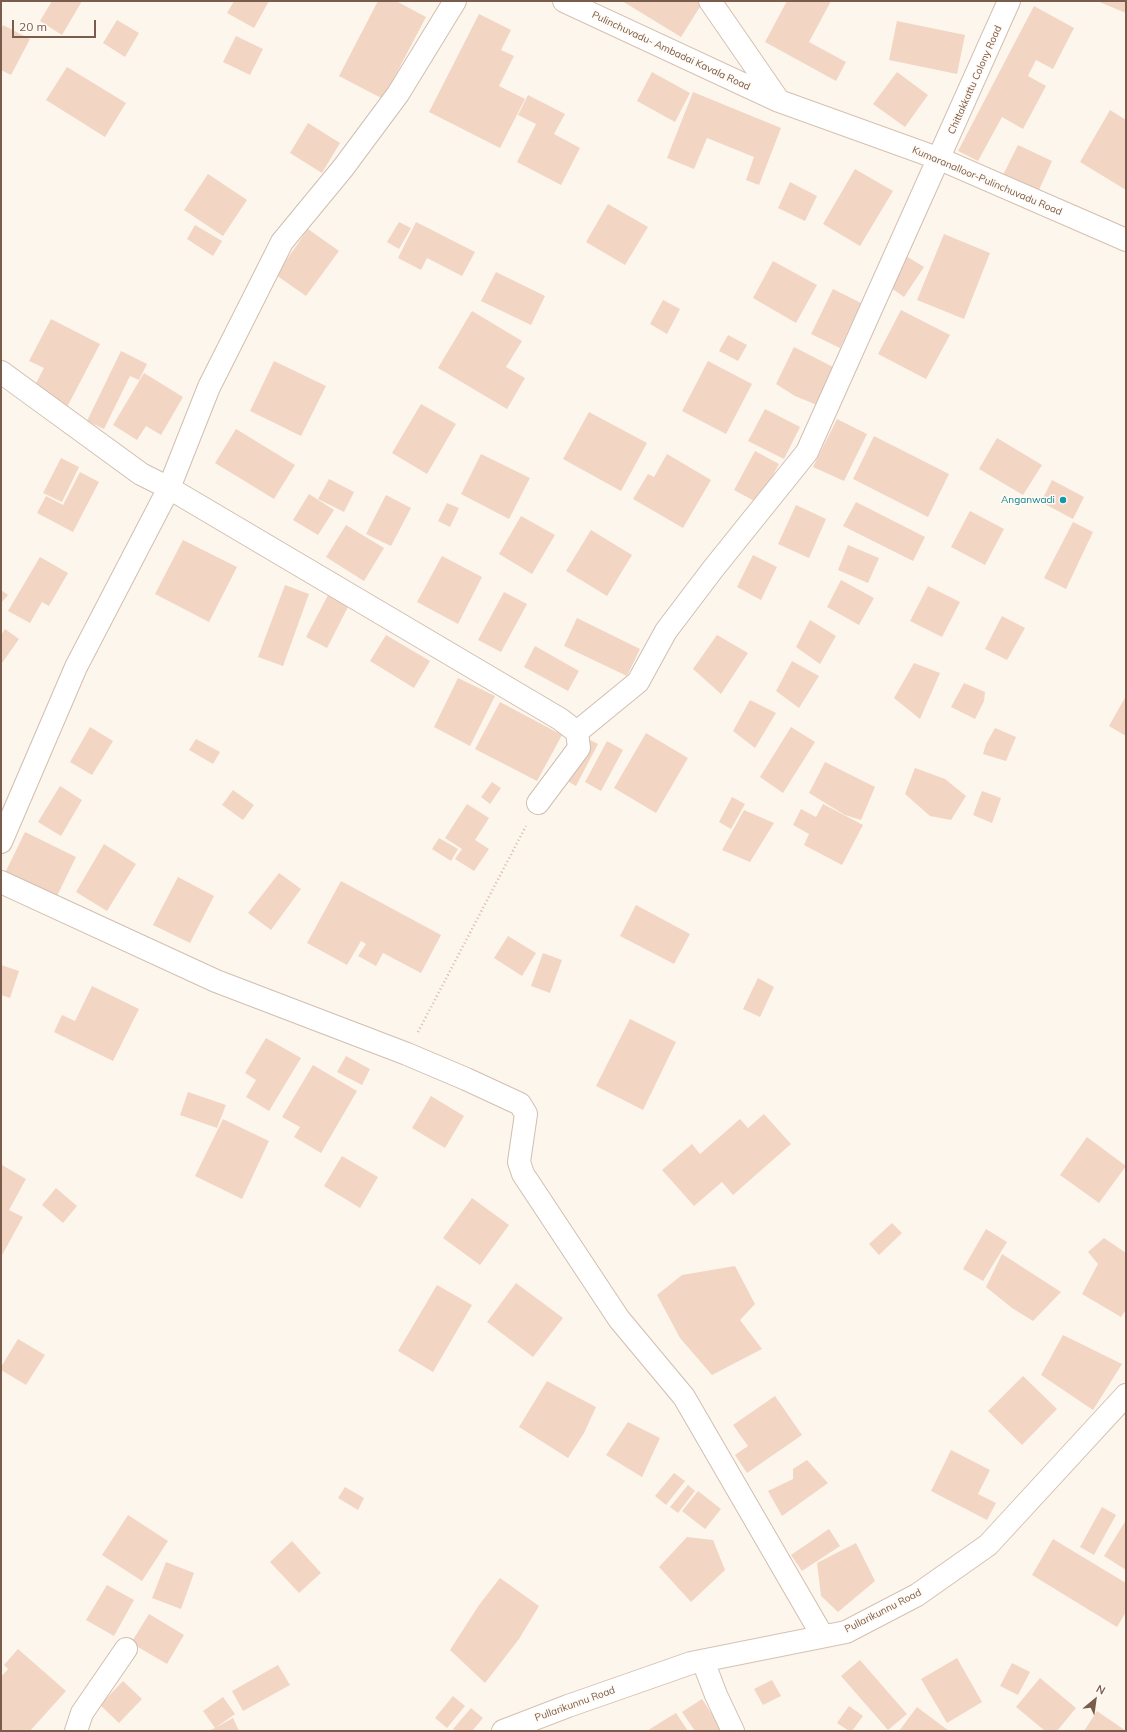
<!DOCTYPE html>
<style>
body{margin:0}
#map{position:relative;width:1127px;height:1732px;overflow:hidden;background:#fdf6ec;font-family:Mulish,sans-serif}
canvas{display:block}
.frame{position:absolute;inset:0;border:2px solid #7a5c4d;pointer-events:none}
.north{position:absolute;left:1075px;top:1680px;width:40px;height:40px;-webkit-text-stroke:3px #fffaf3;paint-order:stroke;rotate:29deg;font-size:11px;font-weight:700;line-height:16px;text-align:center;color:#7a5c4d}
.north::after{content:'';display:block;margin:auto;width:14px;height:18px;background:#7a5c4d;clip-path:polygon(50% 0,100% 100%,50% 72%,0 100%)}
.scale{position:absolute;left:12px;top:20px;width:84px;height:18px;box-sizing:border-box;border:2px solid #7a5c4d;border-top:0;padding-left:5px;font-size:12px;line-height:14px;white-space:nowrap;color:#7a5c4d;-webkit-text-stroke:3px #fffaf3;paint-order:stroke}
</style>
<div id="map">
<canvas width="1127" height="1732"></canvas>
<div class="frame"></div>
<div class="north">N</div>
<div class="scale">20 m</div>
</div>
<script>
const context = document.querySelector('canvas').getContext('2d');
context.lineJoin = 'round';
function paint(path, color) { context.fillStyle = color; context.fill(path, 'evenodd'); }
const shape = rows => new Path2D(rows.map(r => 'M' + r).join(''));
function trace(path, color, width, dash) { context.strokeStyle = color; context.lineWidth = width; context.lineCap = dash ? 'butt' : 'round'; context.setLineDash(dash || []); context.stroke(path); }
function write(font, color, halo, rows, align = 'center') {
  context.font = font + ' Mulish,sans-serif'; context.lineWidth = 3; context.setLineDash([]); context.textBaseline = 'middle'; context.strokeStyle = halo; context.fillStyle = color; for (const [text, x, y, turn = 0] of rows) {
    context.save(); context.translate(x, y); context.rotate((+turn || 0) * Math.PI / 180); context.textAlign = isNaN(turn) ? turn : align; if (halo) context.strokeText(text, 0, 0); context.fillText(text, 0, 0); context.restore();
  }
}
paint(shape([
 [52,1,82,1,62,35,40,21],
 [234,1,269,1,254,28,227,13],
 [378,1,396,1,426,17,383,99,339,76],
 [622,1,700,1,703,2,681,37],
 [787,1,831,1,809,42,846,62,836,81,765,42],
 [1097,1,1126,1,1126,13],
 [1034,6,1074,28,1053,69,1036,60,1028,76,1046,86,1023,129,1002,117,978,161,958,151],
 [479,14,511,30,501,50,514,56,499,86,525,99,500,148,429,112],
 [117,20,139,33,125,57,103,43],
 [897,21,965,35,957,74,889,60],
 [3,25,30,39,11,75,1,70,1,30],
 [236,36,263,49,250,75,223,62],
 [67,67,126,103,105,137,46,100],
 [652,72,690,93,675,122,637,101],
 [897,72,928,95,905,127,873,104],
 [693,92,781,128,759,185,746,180,754,157,707,138,694,169,667,158],
 [528,95,565,114,554,134,580,148,561,185,517,162,536,124,518,115],
 [1110,110,1126,120,1126,190,1080,162],
 [308,123,340,143,322,173,290,153],
 [1018,145,1052,161,1038,192,1003,175],
 [855,169,893,191,860,246,823,224],
 [208,174,247,200,223,236,184,210],
 [790,182,817,196,805,221,778,208],
 [608,204,648,227,625,265,586,242],
 [399,222,411,228,399,249,387,242],
 [416,222,475,252,462,276,427,258,421,270,398,258],
 [195,225,222,241,213,256,187,239],
 [308,229,339,251,306,296,276,275],
 [944,234,990,253,964,319,917,300],
 [906,256,924,267,904,297,887,285],
 [773,261,817,285,796,323,753,298],
 [496,272,545,296,531,325,481,301],
 [833,289,861,303,840,348,811,334],
 [663,300,680,309,667,334,650,324],
 [901,310,950,335,926,379,878,354],
 [472,311,522,341,506,367,525,378,507,409,438,368],
 [51,319,100,344,66,409,32,391,44,368,29,361],
 [728,335,747,345,738,361,719,351],
 [794,347,835,368,817,405,795,396,776,384],
 [121,351,147,364,139,380,130,376,104,429,87,421],
 [274,361,326,386,301,436,250,411],
 [708,361,752,384,726,434,682,411],
 [144,373,183,397,161,435,146,426,137,440,113,425],
 [421,404,456,424,427,474,392,453],
 [765,409,800,427,784,459,748,441],
 [589,412,647,443,621,491,563,459],
 [837,419,867,434,844,481,813,467],
 [236,429,295,465,274,499,215,463],
 [874,436,949,474,928,517,853,479],
 [997,438,1042,465,1023,495,979,469],
 [755,451,779,464,758,503,734,490],
 [481,454,530,478,509,519,461,494],
 [667,454,711,480,683,528,633,499,648,474,654,477],
 [61,458,79,467,62,502,43,493],
 [80,472,99,482,73,532,37,513,46,496,63,505],
 [329,479,354,492,344,512,318,499],
 [1052,480,1084,497,1073,519,1041,502],
 [309,494,334,510,318,535,293,520],
 [386,495,411,508,391,546,366,534],
 [856,502,925,537,913,561,843,526],
 [447,503,459,508,450,527,438,521],
 [796,505,826,519,809,558,778,544],
 [970,511,1004,529,985,565,951,547],
 [521,516,555,535,532,574,499,554],
 [1073,522,1093,532,1066,589,1044,578],
 [346,525,384,548,364,581,326,557],
 [591,530,632,555,607,596,566,571],
 [183,540,237,567,209,622,155,594],
 [848,545,879,558,868,583,838,570],
 [753,555,777,567,761,600,737,587],
 [442,556,482,577,458,624,417,602],
 [40,557,68,573,49,606,42,602,30,623,8,611],
 [841,580,874,598,859,625,827,607],
 [285,585,309,594,283,666,258,657],
 [928,586,960,602,942,637,910,621],
 [1,590,8,595,1,603],
 [504,592,527,604,501,652,478,640],
 [328,595,349,605,327,648,306,637],
 [1002,616,1025,628,1007,660,985,649],
 [577,618,640,649,627,676,564,646],
 [810,620,836,636,820,664,796,647],
 [5,629,19,639,2,663,1,635],
 [386,635,430,661,414,688,370,661],
 [717,635,748,653,721,694,693,669],
 [535,646,579,671,568,691,524,667],
 [792,661,819,676,799,708,776,691],
 [914,663,940,673,920,719,894,698],
 [458,678,495,696,470,746,434,727],
 [964,683,985,692,984,701,975,719,951,707],
 [1126,696,1126,736,1109,726],
 [750,700,776,713,755,748,733,731],
 [500,702,562,735,537,781,475,749],
 [90,727,113,741,92,775,70,762],
 [791,727,815,742,783,793,760,777],
 [995,728,1016,737,1006,761,983,754,986,744],
 [646,733,688,758,656,813,614,788],
 [582,736,598,744,576,786,560,777],
 [196,739,220,752,213,764,189,750],
 [607,741,623,750,601,791,585,782],
 [825,762,875,787,861,820,845,815,809,793],
 [915,768,945,779,966,796,951,820,930,816,905,794],
 [492,782,501,788,490,804,481,797],
 [60,786,82,800,61,836,38,822],
 [233,790,254,805,243,820,222,805],
 [982,791,1001,798,992,823,973,815],
 [732,797,745,804,731,829,719,822],
 [467,804,489,818,475,840,489,849,474,871,455,859,462,849,445,838],
 [823,804,863,825,842,865,804,845,809,834,793,825,801,809,816,817],
 [744,810,774,823,750,862,722,850],
 [25,832,76,857,55,900,4,875],
 [439,838,458,849,451,861,432,849],
 [104,844,136,864,107,911,76,892],
 [279,873,301,889,271,930,248,913],
 [178,877,214,896,190,943,153,925],
 [341,881,441,935,421,973,383,953,376,966,358,956,366,944,361,941,347,965,307,943],
 [636,905,690,934,674,964,620,936],
 [508,936,536,953,522,976,494,958],
 [543,953,562,960,550,993,531,986],
 [1,965,19,971,10,998,1,995],
 [758,978,774,987,760,1017,743,1009],
 [92,986,139,1009,113,1061,54,1032,62,1015,75,1021],
 [630,1019,676,1042,643,1110,596,1086],
 [266,1038,301,1058,269,1111,246,1097,256,1080,245,1073],
 [346,1056,370,1069,362,1085,337,1072],
 [313,1065,357,1091,321,1153,294,1137,300,1127,282,1117],
 [188,1092,226,1105,217,1128,180,1115],
 [431,1096,464,1116,445,1148,412,1128],
 [764,1114,791,1144,733,1195,722,1182,694,1206,662,1170,692,1144,700,1154,740,1119,748,1128],
 [223,1119,269,1141,242,1199,195,1176],
 [1087,1137,1126,1166,1099,1203,1060,1175],
 [342,1156,378,1177,360,1208,324,1186],
 [2,1165,26,1179,9,1210,23,1217,1,1257],
 [56,1188,77,1206,63,1223,42,1205],
 [472,1198,509,1225,480,1265,443,1238],
 [892,1223,902,1233,879,1255,869,1244],
 [986,1229,1007,1242,983,1281,963,1269],
 [1104,1238,1126,1253,1126,1310,1121,1317,1082,1294,1098,1264,1088,1252],
 [1002,1254,1061,1292,1033,1321,1012,1308,986,1287],
 [735,1266,755,1304,740,1320,762,1349,712,1375,680,1338,657,1295,682,1275],
 [516,1283,563,1318,533,1357,487,1322],
 [437,1285,472,1305,433,1372,398,1351],
 [1063,1335,1122,1364,1093,1410,1041,1375],
 [18,1339,45,1355,26,1385,1,1370,1,1367],
 [1023,1376,1057,1409,1022,1445,988,1411],
 [547,1381,596,1407,584,1433,568,1458,519,1427],
 [775,1396,802,1435,747,1473,735,1455,748,1446,733,1425],
 [628,1422,660,1438,642,1477,606,1455],
 [951,1450,990,1470,978,1494,996,1503,987,1520,931,1491],
 [807,1460,828,1483,782,1516,768,1491,793,1479,793,1469],
 [674,1473,685,1481,666,1505,655,1496],
 [688,1485,695,1491,678,1513,670,1507],
 [345,1487,364,1498,358,1510,338,1498],
 [698,1491,721,1509,705,1529,682,1511],
 [1102,1507,1116,1515,1094,1555,1080,1547],
 [128,1515,168,1541,142,1581,102,1555],
 [1126,1520,1126,1570,1104,1556],
 [829,1529,840,1546,802,1571,791,1555],
 [687,1537,713,1540,725,1570,691,1602,659,1567],
 [1053,1539,1126,1583,1126,1612,1117,1627,1032,1575],
 [292,1541,321,1573,299,1593,270,1562],
 [856,1543,875,1581,838,1612,821,1596,817,1563],
 [166,1562,194,1573,181,1609,152,1598],
 [500,1578,539,1606,519,1639,485,1683,450,1650,479,1605],
 [107,1585,134,1600,114,1636,86,1620],
 [149,1614,184,1635,167,1664,131,1643],
 [18,1649,66,1691,30,1731,1,1731,1,1677,8,1669,4,1665],
 [957,1658,982,1702,947,1723,921,1679],
 [860,1660,907,1714,888,1730,841,1676],
 [1012,1663,1030,1672,1018,1695,1000,1686],
 [278,1665,290,1685,243,1711,232,1691],
 [1040,1678,1076,1708,1057,1731,1045,1731,1016,1707],
 [772,1680,781,1696,763,1705,754,1689],
 [123,1681,142,1699,119,1723,100,1705],
 [453,1696,465,1706,447,1728,435,1718],
 [223,1697,235,1714,215,1728,233,1718,239,1731,208,1731,215,1728,203,1711],
 [702,1699,723,1731,695,1731,682,1712],
 [849,1706,863,1716,852,1731,849,1731,837,1723],
 [917,1707,949,1731,899,1731],
 [471,1708,483,1718,472,1731,455,1731,453,1729],
 [1097,1711,1126,1731,1084,1731],
 [676,1713,688,1731,647,1731,661,1722]
]), '#f3d5c3');
const street = shape([
 [1,372,141,474,169,488,560,719,577,732,579,748,538,803],
 [577,732,638,682,666,631,713,569,807,452,1009,1],
 [1,842,76,667,169,488,209,387,282,242,343,168,398,94,455,1],
 [1,882,216,981,407,1054,466,1079,520,1104,526,1114,519,1162,523,1174,619,1319,684,1397,822,1635],
 [703,1661,716,1695,733,1731],
 [76,1731,82,1713,126,1649]
]);
const secondary = shape([
 [564,1,779,101,940,159,1126,240],
 [710,1,779,101],
 [503,1731,568,1706,691,1663,846,1632,917,1595,988,1545,1126,1395]
]);
trace(street, '#d1beb0', 24);
trace(secondary, '#d6c0b0', 24);
trace(shape([
 [418,1032,526,826]
]), '#d9b8a5', 2.5, [1, 3]);
trace(street, '#fff', 22);
trace(secondary, '#fff', 22);
for (const [x, y, r, color] of [
 [1063,500,4,"#0f9aa8"]
]) { const dot = new Path2D(); dot.arc(x, y, r, 0, 2 * Math.PI); context.fillStyle = color; context.fill(dot); trace(dot, '#fffaf3', 1.5); }
write('10px', '#7a5c4d', '#fffaf3', [
 ["Pulinchuvadu- Ambadai Kavala Road",671,51,25],
 ["Chittakkattu Colony Road",975,80,-66],
 ["Kumaranalloor-Pulinchuvadu Road",987,181,23],
 ["Pullarikunnu Road",883,1611,-27],
 ["Pullarikunnu Road",575,1704,-20]
]);
write('10px', '#0d838f', '#fffaf3', [
 ["Anganwadi",1055,500]
], 'right');
</script>
